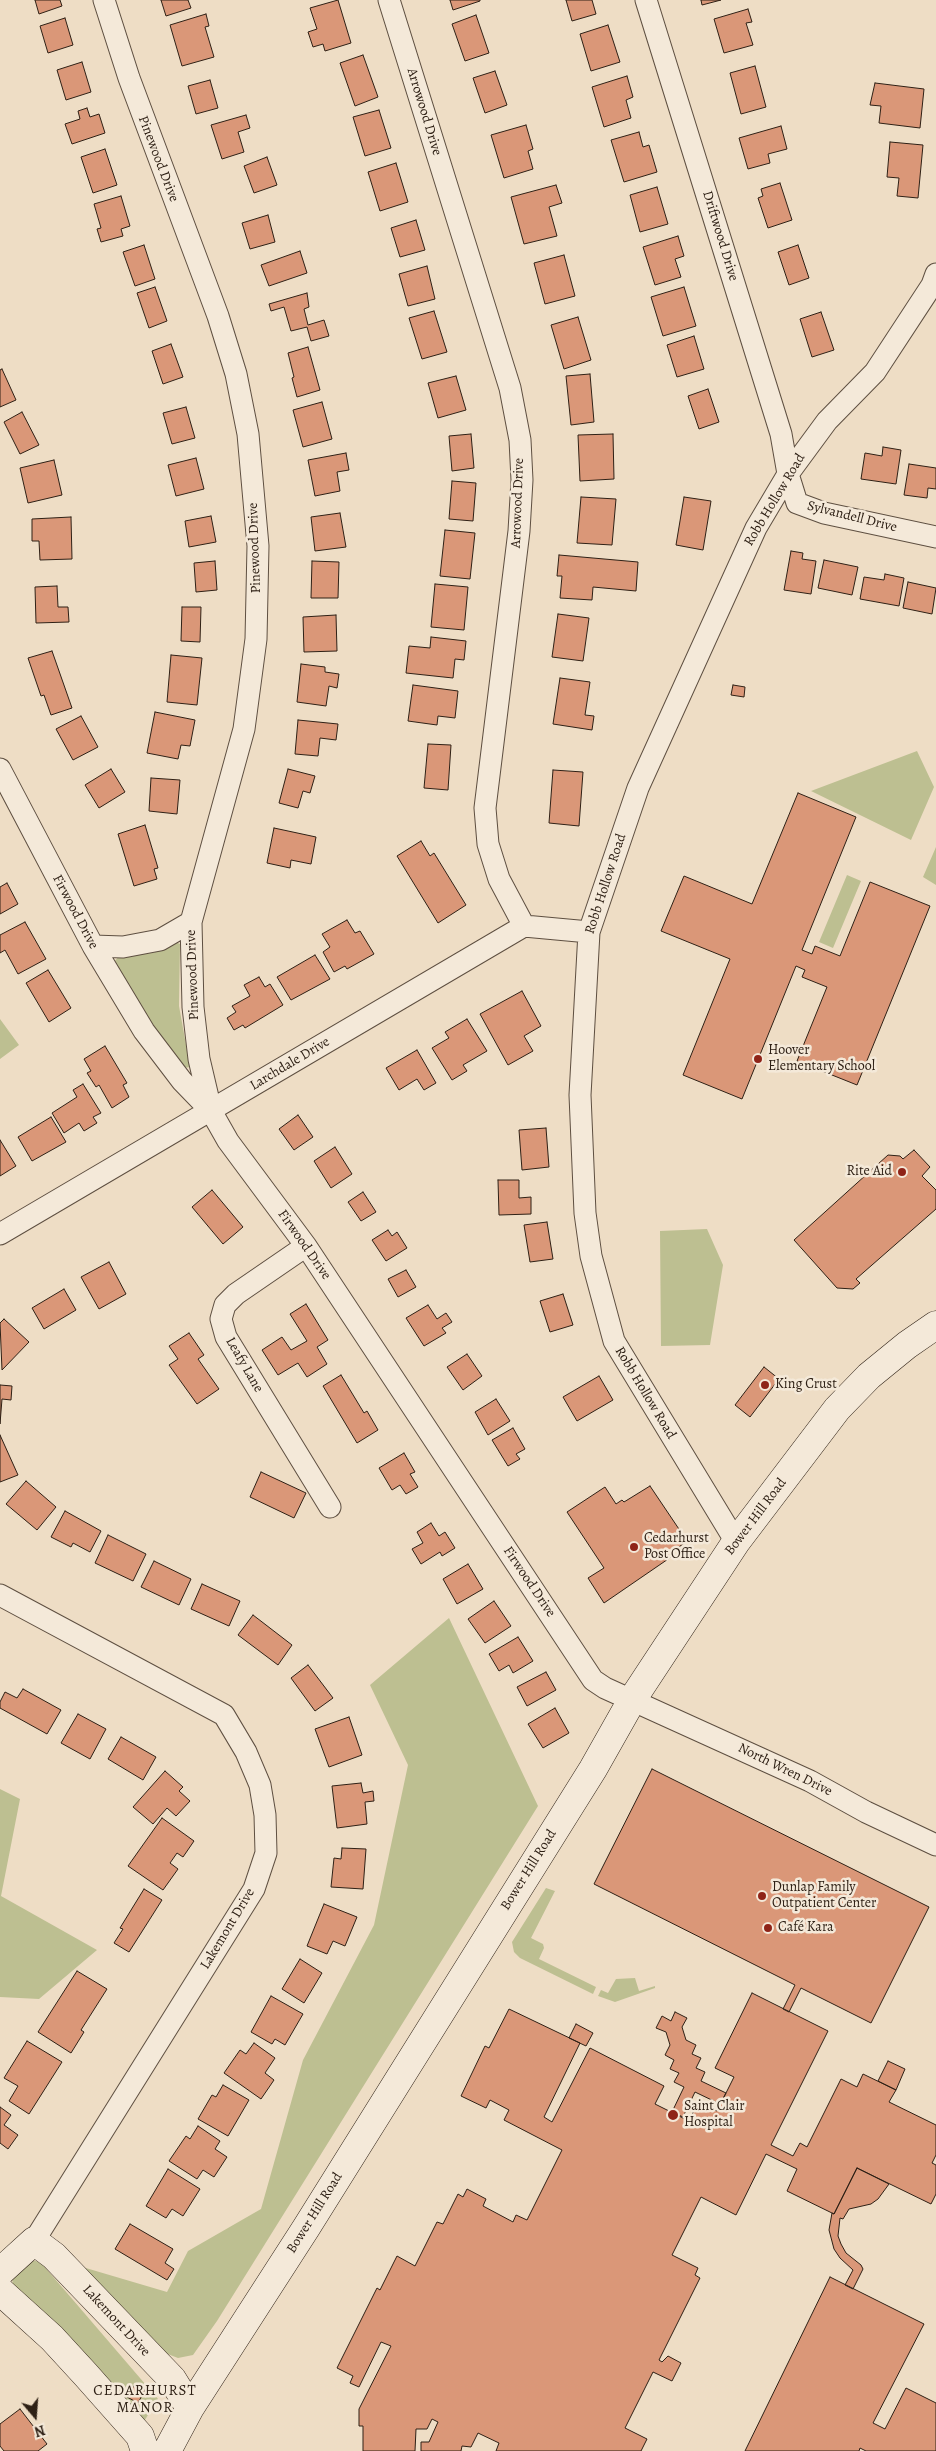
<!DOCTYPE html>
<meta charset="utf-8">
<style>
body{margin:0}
#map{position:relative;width:936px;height:2451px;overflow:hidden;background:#eeddc5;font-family:Alegreya,serif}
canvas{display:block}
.north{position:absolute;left:10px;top:2391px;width:50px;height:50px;-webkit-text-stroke:4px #f4e9d9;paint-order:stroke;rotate:162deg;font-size:14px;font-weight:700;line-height:20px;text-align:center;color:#2e2015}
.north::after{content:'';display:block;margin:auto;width:18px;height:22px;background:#2e2015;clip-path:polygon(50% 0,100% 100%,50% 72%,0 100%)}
</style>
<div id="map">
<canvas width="936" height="2451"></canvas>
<div class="north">N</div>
</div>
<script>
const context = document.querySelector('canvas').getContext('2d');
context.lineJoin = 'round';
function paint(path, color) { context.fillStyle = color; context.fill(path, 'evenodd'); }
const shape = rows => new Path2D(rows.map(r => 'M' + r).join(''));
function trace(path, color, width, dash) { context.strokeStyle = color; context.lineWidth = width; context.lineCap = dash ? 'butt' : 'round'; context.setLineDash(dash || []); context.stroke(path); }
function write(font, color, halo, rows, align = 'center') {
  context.font = font + ' Alegreya,serif'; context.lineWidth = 5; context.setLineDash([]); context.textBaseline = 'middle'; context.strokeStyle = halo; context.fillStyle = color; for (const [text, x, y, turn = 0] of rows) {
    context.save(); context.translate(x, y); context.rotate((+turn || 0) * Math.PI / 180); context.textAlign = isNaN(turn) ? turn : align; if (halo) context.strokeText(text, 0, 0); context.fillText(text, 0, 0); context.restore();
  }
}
paint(shape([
 [917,751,934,787,911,840,811,791],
 [936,847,936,885,923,877],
 [847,875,861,881,833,948,819,942],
 [176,942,180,944,179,1006,190,1067,184,1068,145,1016,112,964,120,955,153,953],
 [0,1019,19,1045,0,1059],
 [707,1229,723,1265,710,1345,661,1346,660,1231],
 [449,1618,538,1806,217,2321,193,2355,178,2358,147,2346,79,2266,167,2292,188,2251,261,2209,303,2060,374,1925,408,1765,370,1685],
 [0,1789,20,1799,1,1896,97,1950,39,1999,0,1997],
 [546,1888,555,1891,531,1938,543,1944,544,1948,539,1959,596,1987,593,1994,520,1958,514,1952,512,1942],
 [635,1978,639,1991,655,1986,655,1988,615,2002,598,1996,601,1990,608,1993,616,1979],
 [28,2261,36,2261,43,2265,158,2399,143,2423,13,2285,12,2277]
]), '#bdbf91');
const building = shape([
 [35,0,60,0,62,6,39,14,35,0],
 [161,0,188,0,191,8,166,16,161,0],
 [338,0,351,43,325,51,323,44,313,47,308,32,317,29,310,8,338,0],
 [450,0,480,0,480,1,453,10,450,0],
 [566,0,592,0,596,14,572,21,566,0],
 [701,0,721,0,702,5,701,0],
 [748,9,752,22,746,23,753,45,724,53,714,19,748,9],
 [206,14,209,26,205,27,214,57,182,66,170,25,206,14],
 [476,15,489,53,465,61,452,24,476,15],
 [65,18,73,45,48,53,40,26,65,18],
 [608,25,620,62,591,71,580,34,608,25],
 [363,55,378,97,355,106,340,63,363,55],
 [82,62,91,92,66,100,57,70,82,62],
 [755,66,766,107,741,114,730,73,755,66],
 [495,71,507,105,485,113,473,78,495,71],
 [627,76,633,97,626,100,631,118,604,127,592,87,627,76],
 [210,80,218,108,196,114,188,86,210,80],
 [875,83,924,89,920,128,879,123,881,106,870,105,875,83],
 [87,108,90,117,99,114,105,133,72,144,65,124,80,119,78,111,87,108],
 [379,110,391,148,365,156,353,117,379,110],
 [246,115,250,128,238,132,244,152,222,159,211,125,246,115],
 [526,125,533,149,528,151,533,169,504,178,491,135,526,125],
 [781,126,787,149,768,154,770,163,748,169,739,138,781,126],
 [639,132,643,147,649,145,657,172,624,182,611,140,639,132],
 [890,142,923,145,918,198,897,196,899,178,887,177,890,142],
 [105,149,117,185,93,193,81,157,105,149],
 [267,157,277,185,254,193,244,166,267,157],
 [396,163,408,202,380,211,368,172,396,163],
 [780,183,792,220,768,228,758,198,763,196,761,189,780,183],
 [556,185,562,203,549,207,557,236,524,244,511,197,556,185],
 [657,187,668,224,640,232,630,195,657,187],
 [121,196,130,226,121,229,123,236,101,242,97,229,101,228,94,204,121,196],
 [268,215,275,242,250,249,242,223,268,215],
 [416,220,425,250,400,257,391,228,416,220],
 [678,236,684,256,675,259,681,277,655,285,643,247,678,236],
 [144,245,155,279,135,286,123,252,144,245],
 [798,245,809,278,789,285,778,252,798,245],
 [300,251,307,273,269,286,261,265,300,251],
 [564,255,575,296,545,304,534,263,564,255],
 [427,266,435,299,408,306,399,274,427,266],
 [155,287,167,321,149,328,137,293,155,287],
 [684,287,696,326,663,336,651,297,684,287],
 [307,293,309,307,304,309,308,325,324,320,329,336,311,341,307,327,291,331,284,307,271,311,269,304,307,293],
 [434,311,447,352,422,359,409,318,434,311],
 [821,312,834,350,812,357,800,319,821,312],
 [578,317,591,360,564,369,551,325,578,317],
 [694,336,704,369,677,377,667,345,694,336],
 [171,344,183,377,163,384,152,351,171,344],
 [308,347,320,390,297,397,292,378,294,377,288,353,308,347],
 [2,369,16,400,0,407,0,370,2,369],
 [590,374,594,422,571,425,566,376,590,374],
 [456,376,466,410,438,418,428,383,456,376],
 [708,389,719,422,699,429,688,396,708,389],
 [322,402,332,439,303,447,293,410,322,402],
 [186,407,195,438,172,444,163,413,186,407],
 [22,412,39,445,20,454,4,422,22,412],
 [471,434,474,468,452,471,449,436,471,434],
 [613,434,614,479,580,481,578,435,613,434],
 [883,447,901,450,896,484,861,479,865,453,882,456,883,447],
 [346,453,349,470,337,472,340,491,315,496,308,460,346,453],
 [196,458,204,489,176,496,168,465,196,458],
 [54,460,62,495,28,503,20,468,54,460],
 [909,464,936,468,936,489,928,488,927,498,904,495,909,464],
 [452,481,476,483,473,521,449,519,452,481],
 [581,497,616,499,612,545,577,543,581,497],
 [684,497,711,501,703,550,676,545,684,497],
 [340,513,346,547,315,551,311,517,340,513],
 [211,516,216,542,189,547,185,521,211,516],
 [71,517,72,559,40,560,39,541,32,541,32,519,71,517],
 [445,530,475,533,470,579,440,576,445,530],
 [791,551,803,553,802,559,816,561,811,594,784,590,791,551],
 [559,555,638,562,636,591,593,587,592,600,560,598,562,576,557,576,559,555],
 [824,560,858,567,852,595,818,588,824,560],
 [215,561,217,590,196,592,194,563,215,561],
 [312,561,339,562,338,598,311,598,312,561],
 [885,574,904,578,899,606,860,599,864,577,884,580,885,574],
 [908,582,936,588,932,614,903,608,908,582],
 [435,584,468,587,464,630,431,627,435,584],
 [57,586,58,607,68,607,69,622,36,623,35,587,57,586],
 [182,607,201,607,200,642,181,641,182,607],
 [558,614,589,618,583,661,552,657,558,614],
 [336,615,337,651,304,652,303,617,336,615],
 [431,637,466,641,464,660,455,659,453,678,406,673,409,646,430,648,431,637],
 [52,651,72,708,51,715,44,695,41,696,28,658,52,651],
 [171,655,202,658,197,705,167,702,171,655],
 [301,664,325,667,325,672,339,674,337,688,329,686,326,706,297,702,301,664],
 [560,678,590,682,585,715,594,716,592,730,553,724,560,678],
 [413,685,458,691,455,718,438,716,437,725,408,721,413,685],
 [733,685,745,687,744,697,731,695,733,685],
 [155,712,195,720,190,746,181,745,178,759,147,753,155,712],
 [81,716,98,747,73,760,56,729,81,716],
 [298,720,338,724,336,740,320,738,318,756,295,754,298,720],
 [428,744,451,745,448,790,424,788,428,744],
 [111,769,125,792,99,808,85,785,111,769],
 [288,769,315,776,310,793,303,791,298,808,279,803,288,769],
 [553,770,583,772,579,826,549,823,553,770],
 [151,778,180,780,177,814,149,811,151,778],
 [798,793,856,817,802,950,812,954,815,946,840,956,870,882,930,906,857,1085,797,1061,827,987,802,977,805,970,796,966,742,1099,683,1075,730,959,661,931,684,876,752,904,798,793],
 [145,825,158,868,154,869,157,879,134,886,118,834,145,825],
 [274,828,316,837,311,864,291,860,290,868,267,863,274,828],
 [421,841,430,856,434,853,466,905,438,923,397,856,421,841],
 [7,883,18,904,0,914,0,887,7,883],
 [347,920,355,933,360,931,374,954,347,969,345,966,334,972,323,952,330,947,322,934,347,920],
 [25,922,46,959,18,974,5,950,0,953,0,935,25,922],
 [315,955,330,979,291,1000,277,977,315,955],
 [48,970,71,1008,49,1022,26,983,48,970],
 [259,977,265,987,270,984,283,1005,245,1028,243,1025,234,1030,227,1018,236,1012,232,1006,250,996,244,985,259,977],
 [522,991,541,1026,524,1036,533,1051,508,1065,480,1014,522,991],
 [467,1019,487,1051,463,1065,467,1071,452,1080,432,1048,449,1038,445,1032,467,1019],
 [105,1046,127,1083,123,1085,129,1097,112,1108,99,1085,96,1087,87,1073,91,1071,84,1059,105,1046],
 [417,1050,436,1083,424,1090,417,1079,399,1090,386,1068,417,1050],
 [83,1084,101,1113,93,1117,97,1123,84,1131,79,1123,64,1133,52,1113,77,1097,73,1090,83,1084],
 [298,1115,313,1137,294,1150,279,1129,298,1115],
 [51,1117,66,1142,32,1161,18,1137,51,1117],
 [546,1128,549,1167,522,1170,519,1130,546,1128],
 [0,1140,16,1166,0,1176,0,1140],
 [335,1147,352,1174,331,1188,314,1161,335,1147],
 [914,1150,930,1167,922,1176,936,1190,936,1209,856,1279,860,1283,853,1289,837,1288,794,1240,888,1155,900,1156,903,1159,914,1150],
 [498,1180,519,1180,519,1198,531,1197,531,1214,499,1215,498,1180],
 [212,1190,243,1227,223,1244,192,1207,212,1190],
 [363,1192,376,1212,361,1221,348,1202,363,1192],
 [547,1222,553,1259,530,1262,524,1225,547,1222],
 [388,1230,392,1236,397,1232,407,1248,386,1261,372,1240,388,1230],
 [109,1262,126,1294,99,1309,81,1277,109,1262],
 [406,1270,416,1287,398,1297,388,1279,406,1270],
 [64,1289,76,1310,44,1329,32,1308,64,1289],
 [563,1294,573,1325,550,1332,540,1301,563,1294],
 [306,1304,328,1340,317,1347,327,1364,307,1377,298,1363,278,1375,262,1350,282,1337,291,1350,307,1341,290,1314,306,1304],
 [428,1305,437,1319,446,1313,452,1322,442,1328,446,1333,424,1346,406,1318,428,1305],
 [4,1319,29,1342,2,1370,0,1323,4,1319],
 [189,1333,204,1355,198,1359,219,1389,197,1404,169,1365,178,1359,169,1346,189,1333],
 [467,1354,482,1376,463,1390,447,1367,467,1354],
 [764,1367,779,1379,750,1417,735,1405,764,1367],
 [341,1375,364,1413,367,1411,378,1430,357,1443,323,1386,341,1375],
 [599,1376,613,1400,577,1421,563,1397,599,1376],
 [0,1385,12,1386,11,1400,2,1399,0,1424,0,1385],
 [496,1399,510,1421,488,1435,475,1412,496,1399],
 [513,1428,525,1449,516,1454,520,1459,508,1466,492,1440,513,1428],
 [0,1435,18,1475,0,1482,0,1435],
 [404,1453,415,1472,410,1474,418,1487,406,1494,400,1485,392,1490,379,1468,404,1453],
 [261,1472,306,1493,294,1518,250,1497,261,1472],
 [26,1481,56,1507,37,1530,6,1504,26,1481],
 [650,1486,687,1541,672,1552,674,1555,604,1603,588,1578,604,1568,567,1512,605,1487,616,1504,622,1500,624,1502,650,1486],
 [65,1511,101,1531,90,1552,73,1543,71,1547,51,1537,65,1511],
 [431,1523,439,1536,445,1532,455,1548,442,1556,440,1552,421,1564,412,1549,423,1543,417,1532,431,1523],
 [108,1535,146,1554,133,1581,95,1563,108,1535],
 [154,1561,191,1579,179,1605,141,1587,154,1561],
 [468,1564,483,1589,457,1604,443,1579,468,1564],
 [202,1584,240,1601,229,1626,191,1609,202,1584],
 [494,1601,511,1626,485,1643,468,1619,494,1601],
 [253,1615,292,1645,278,1665,238,1635,253,1615],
 [518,1637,533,1661,513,1673,509,1665,499,1671,489,1654,518,1637],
 [308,1665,333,1698,315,1711,291,1678,308,1665],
 [546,1672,556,1690,527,1706,517,1687,546,1672],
 [23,1689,61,1710,47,1734,0,1708,0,1702,5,1692,17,1698,23,1689],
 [555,1708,569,1733,543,1748,528,1724,555,1708],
 [78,1714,106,1729,90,1759,61,1743,78,1714],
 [349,1717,362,1755,329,1767,315,1729,349,1717],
 [121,1737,156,1757,143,1780,108,1759,121,1737],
 [652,1769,929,1907,871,2023,801,1988,789,2012,783,2009,795,1985,594,1884,652,1769],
 [165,1771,183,1787,179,1791,190,1801,176,1816,167,1808,153,1824,133,1807,165,1771],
 [361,1783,363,1793,373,1791,374,1801,365,1802,367,1824,337,1828,332,1786,361,1783],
 [162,1818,194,1841,183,1857,177,1853,170,1863,178,1869,163,1890,128,1866,162,1818],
 [342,1848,366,1849,363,1889,331,1887,334,1858,341,1859,342,1848],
 [144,1889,162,1900,129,1952,114,1943,123,1929,120,1928,144,1889],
 [324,1904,357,1917,345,1946,333,1941,327,1954,307,1946,324,1904],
 [300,1959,322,1973,304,2003,282,1989,300,1959],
 [77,1971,107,1989,81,2030,84,2032,71,2053,38,2032,77,1971],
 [752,1993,828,2031,771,2145,793,2156,800,2143,807,2147,841,2079,857,2087,863,2074,896,2090,889,2102,936,2125,936,2155,932,2163,936,2165,936,2194,931,2204,857,2168,834,2214,787,2191,797,2169,766,2154,736,2215,701,2197,672,2255,698,2268,695,2275,700,2278,659,2360,662,2362,668,2356,681,2363,672,2381,653,2372,625,2428,647,2439,641,2451,496,2451,499,2443,478,2433,471,2447,462,2446,461,2451,421,2451,421,2442,429,2442,438,2422,432,2419,427,2429,416,2429,415,2451,363,2451,363,2426,359,2426,359,2409,391,2346,381,2342,359,2387,350,2383,353,2376,337,2368,377,2288,380,2290,397,2256,415,2266,437,2222,443,2224,458,2194,463,2197,467,2189,486,2199,483,2206,513,2222,516,2215,527,2220,562,2150,504,2120,509,2110,490,2100,486,2108,461,2096,485,2046,489,2048,509,2009,580,2043,544,2117,552,2122,590,2048,664,2086,655,2104,689,2121,698,2102,717,2111,734,2077,715,2068,752,1993],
 [271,1996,303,2014,285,2045,275,2039,272,2044,251,2032,271,1996],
 [675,2012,687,2018,682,2027,686,2040,696,2045,692,2054,701,2058,696,2068,705,2072,701,2081,726,2093,720,2104,695,2092,683,2117,672,2112,684,2087,674,2082,679,2073,670,2069,674,2060,665,2055,670,2045,666,2032,656,2028,662,2016,671,2021,675,2012],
 [576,2024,593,2033,586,2046,569,2038,576,2024],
 [27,2041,62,2062,29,2114,9,2101,18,2086,4,2078,27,2041],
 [254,2043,275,2058,265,2073,274,2080,261,2099,224,2073,240,2050,246,2054,254,2043],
 [888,2061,905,2069,896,2090,878,2081,888,2061],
 [223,2085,249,2100,228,2136,198,2119,212,2095,216,2097,223,2085],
 [0,2107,11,2115,4,2125,18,2135,8,2149,0,2143,0,2107],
 [198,2126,220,2141,215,2149,227,2157,214,2177,203,2170,197,2179,169,2161,186,2136,190,2139,198,2126],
 [857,2168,889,2184,878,2199,871,2204,849,2209,843,2219,840,2218,838,2236,841,2244,846,2253,861,2265,863,2269,853,2289,845,2285,853,2270,840,2258,834,2249,829,2230,832,2213,834,2214,857,2168],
 [168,2169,200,2189,183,2216,172,2209,166,2218,146,2206,168,2169],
 [130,2224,173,2249,165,2263,174,2269,167,2280,115,2249,130,2224],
 [830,2277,924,2324,873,2423,885,2429,906,2388,936,2403,936,2451,866,2451,860,2448,859,2451,745,2451,830,2277],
 [135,2384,145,2390,138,2403,127,2397,135,2384],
 [20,2409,47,2444,38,2451,4,2451,0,2446,0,2424,20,2409]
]);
paint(building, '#da9778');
trace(building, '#2e2015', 1);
const street = shape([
 [104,0,129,78,218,316,236,374,248,434,258,546,256,639,244,729,191,922,193,1007,199,1059,211,1110],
 [389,0,510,388,520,440,522,480,519,531,485,808,488,844,499,879,524,926],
 [646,0,781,434,788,474,797,503,824,513,936,537],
 [0,769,93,946,144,1031,182,1081,211,1111,228,1141,306,1246,593,1680,605,1688,810,1781,866,1812,936,1845],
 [93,946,123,947,160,940,191,922],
 [0,1234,524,926,589,932],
 [306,1246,236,1294,225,1305,221,1319,226,1337,330,1507],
 [736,1542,614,1341,591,1256,585,1213,580,1095,589,932,638,788,756,528,788,474,827,421,875,372,932,285,936,274],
 [0,1595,224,1715,246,1752,260,1785,265,1815,266,1853,254,1889,34,2241]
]);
const secondary = shape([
 [0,2272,34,2241,54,2256,172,2379,190,2408],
 [0,2291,52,2338,86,2375,140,2436,145,2451],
 [167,2451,190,2408,306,2228,593,1769,632,1700,736,1542,837,1409,869,1376,907,1345,936,1325]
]);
trace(street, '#5e4f41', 23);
trace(secondary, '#2e2015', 29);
trace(street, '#f4e9d9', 21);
trace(secondary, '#f4e9d9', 28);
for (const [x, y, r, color] of [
 [758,1059,5,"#8f2418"],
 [902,1172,5,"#8f2418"],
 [765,1385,5,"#8f2418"],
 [634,1547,5,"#8f2418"],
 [762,1896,5,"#8f2418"],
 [768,1928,5,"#8f2418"],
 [673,2115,6,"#8f2418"]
]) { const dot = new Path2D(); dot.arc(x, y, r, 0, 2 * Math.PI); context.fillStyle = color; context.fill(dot); trace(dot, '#f4e9d9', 2); }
write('14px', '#2e2015', '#f4e9d9', [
 ["Arrowood Drive",424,112,73],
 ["Pinewood Drive",158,159,69],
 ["Driftwood Drive",720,236,73],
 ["Robb Hollow Road",775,500,-59],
 ["Arrowood Drive",518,503,-88],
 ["Sylvandell Drive",852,517,14],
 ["Pinewood Drive",255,548,-92],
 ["Robb Hollow Road",606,884,-72],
 ["Firwood Drive",75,912,62],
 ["Pinewood Drive",193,975,-92],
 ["Larchdale Drive",290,1064,-31],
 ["Firwood Drive",304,1245,55],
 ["Leafy Lane",244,1365,60],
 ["Robb Hollow Road",645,1393,59],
 ["Bower Hill Road",756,1517,-53],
 ["Firwood Drive",529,1582,56],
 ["North Wren Drive",785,1770,26],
 ["Bower Hill Road",529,1870,-58],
 ["Lakemont Drive",228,1929,-59],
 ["Bower Hill Road",315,2213,-58],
 ["Lakemont Drive",116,2321,47]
]);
write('14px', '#2e2015', '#f4e9d9', [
 ["Hoover",768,1051],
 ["Elementary School",768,1067],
 ["Rite Aid",892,1172,"right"],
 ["King Crust",775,1385],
 ["Cedarhurst",644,1539],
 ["Post Office",644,1555],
 ["Dunlap Family",772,1888],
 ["Outpatient Center",772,1904],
 ["Café Kara",778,1928],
 ["Saint Clair",684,2107],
 ["Hospital",684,2123]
], 'left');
context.letterSpacing = '1px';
write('15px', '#2e2015', '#f4e9d9', [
 ["CEDARHURST",145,2391],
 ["MANOR",145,2408]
]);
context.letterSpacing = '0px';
</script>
